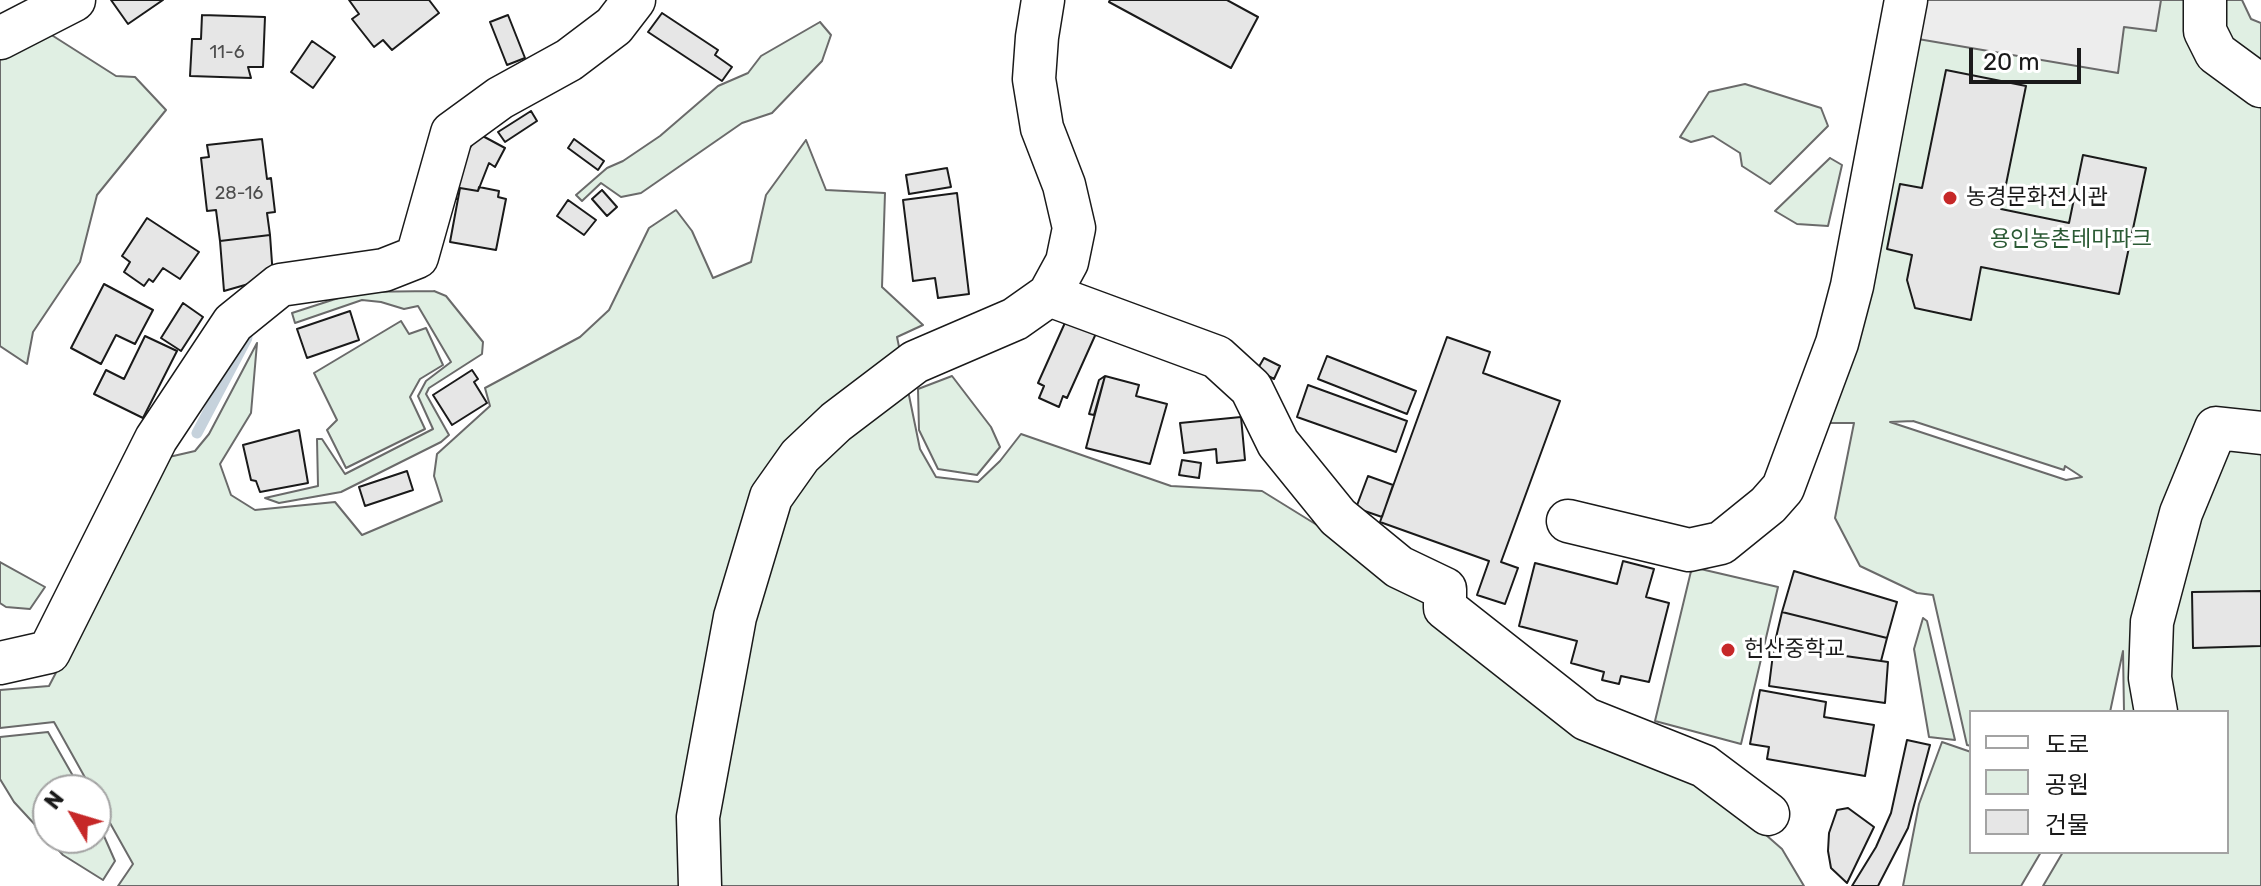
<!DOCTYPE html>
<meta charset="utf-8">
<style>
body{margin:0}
#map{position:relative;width:2261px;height:886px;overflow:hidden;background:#fff;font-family:Rubik,"Noto Sans KR",sans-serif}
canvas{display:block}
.legend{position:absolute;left:1969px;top:710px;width:260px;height:144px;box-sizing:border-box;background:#fff;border:2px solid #a3a3a3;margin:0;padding:10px 14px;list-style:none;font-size:24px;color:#1a1a1a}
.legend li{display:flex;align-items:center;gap:16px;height:40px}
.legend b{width:40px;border:2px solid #a3a3a3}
.north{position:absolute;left:32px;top:774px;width:80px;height:80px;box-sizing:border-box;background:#fff;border:2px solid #a3a3a3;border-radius:50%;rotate:308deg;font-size:22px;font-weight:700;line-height:32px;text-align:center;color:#1a1a1a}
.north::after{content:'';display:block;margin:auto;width:28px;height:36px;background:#c62828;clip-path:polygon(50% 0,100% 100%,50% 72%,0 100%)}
.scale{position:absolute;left:1969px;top:48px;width:112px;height:36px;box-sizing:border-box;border:4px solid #1a1a1a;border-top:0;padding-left:10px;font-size:24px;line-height:28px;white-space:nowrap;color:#1a1a1a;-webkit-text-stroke:6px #fff;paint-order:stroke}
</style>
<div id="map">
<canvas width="2261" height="886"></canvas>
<ul class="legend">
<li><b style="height:10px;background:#fff"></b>도로</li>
<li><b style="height:22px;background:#e0efe3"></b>공원</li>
<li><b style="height:22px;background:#e6e6e6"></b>건물</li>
</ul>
<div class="north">N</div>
<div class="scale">20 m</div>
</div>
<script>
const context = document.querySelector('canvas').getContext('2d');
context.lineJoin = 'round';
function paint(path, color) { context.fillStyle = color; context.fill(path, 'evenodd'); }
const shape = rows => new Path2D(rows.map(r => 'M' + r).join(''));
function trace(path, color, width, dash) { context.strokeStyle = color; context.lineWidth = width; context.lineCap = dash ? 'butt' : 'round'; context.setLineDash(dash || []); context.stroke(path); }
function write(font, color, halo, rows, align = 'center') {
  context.font = font + ' Rubik,"Noto Sans KR",sans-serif'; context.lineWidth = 6; context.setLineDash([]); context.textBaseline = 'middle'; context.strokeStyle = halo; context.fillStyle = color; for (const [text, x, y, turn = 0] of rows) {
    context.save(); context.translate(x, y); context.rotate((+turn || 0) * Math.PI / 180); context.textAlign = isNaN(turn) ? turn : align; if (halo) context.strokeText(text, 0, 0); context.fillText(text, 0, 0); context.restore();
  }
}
const green = shape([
 [1918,0,2242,0,2251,19,2261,23,2261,886,2043,886,2063,852,2227,852,2227,712,2124,712,2123,651,2110,712,1971,712,1971,746,1967,745,1933,595,1917,593,1860,566,1835,518,1854,423,1830,423,1865,307,1918,0],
 [1913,421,2064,470,2065,466,2082,477,2066,480,1890,422,1913,421],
 [820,22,831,35,822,61,772,113,742,123,641,193,621,197,601,183,582,201,576,195,607,168,623,161,660,136,718,86,748,73,761,56,820,22],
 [50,34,116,76,135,77,166,110,97,195,80,262,33,332,27,364,0,346,0,59,50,34],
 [1745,84,1821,108,1828,126,1770,184,1742,166,1740,153,1713,136,1691,142,1680,137,1709,92,1745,84],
 [806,140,826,190,885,193,882,287,923,325,897,337,920,449,936,477,978,482,1000,461,1021,434,1171,486,1262,491,1393,572,1694,772,1782,849,1804,886,118,886,133,864,96,798,96,790,92,790,54,722,0,728,0,690,49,686,169,457,195,451,209,434,257,343,251,413,220,464,231,495,255,510,335,502,362,535,442,501,434,476,437,454,490,406,485,388,580,337,609,310,649,228,676,210,692,231,713,278,751,262,766,195,806,140],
 [1830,158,1842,165,1828,226,1797,224,1775,211,1830,158],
 [434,291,446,296,483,342,482,354,429,388,426,394,449,435,441,442,341,492,279,503,265,498,318,486,317,439,322,439,345,474,433,429,418,396,426,381,451,362,418,306,404,309,381,302,362,300,295,323,292,313,357,292,434,291],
 [401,321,409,334,426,328,443,365,420,379,410,397,425,429,346,468,327,430,337,420,314,373,401,321],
 [952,376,991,427,1000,447,977,475,938,469,919,430,918,389,952,376],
 [0,562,45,587,30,609,6,607,0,603,0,562],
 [1692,567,1778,587,1741,744,1655,721,1692,567],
 [1923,618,1927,621,1955,740,1929,737,1914,649,1923,618],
 [48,732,81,790,48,790,48,838,96,838,96,818,115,861,103,880,63,855,14,802,0,779,0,737,48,732],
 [1942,742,1971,752,1971,852,2041,852,2021,886,1903,886,1919,804,1942,742]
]);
paint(green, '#e0efe3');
trace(green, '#6a6a6a', 2);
const parking = shape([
 [1924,0,2161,0,2156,31,2124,27,2118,73,1918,39,1924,0]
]);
paint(parking, '#ededed');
trace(parking, '#6a6a6a', 2);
trace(shape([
 [197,433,247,338]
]), '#c6d2dc', 11);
const building = shape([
 [111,0,163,0,128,24,111,0],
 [349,0,429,0,439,13,392,50,383,40,374,47,352,19,359,14,349,0],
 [1110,0,1227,0,1258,17,1231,68,1109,2,1110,0],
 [662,13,718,50,715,55,732,67,722,81,648,32,662,13],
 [202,15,265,17,263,67,248,67,251,78,190,76,192,39,201,39,202,15],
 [508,15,525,58,507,65,490,22,508,15],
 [312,41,335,57,313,88,291,72,312,41],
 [1946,70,2026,86,2001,209,2069,223,2083,155,2146,168,2119,294,1981,267,1971,320,1915,308,1907,280,1912,255,1887,249,1900,184,1922,188,1946,70],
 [531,111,537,121,505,142,498,132,531,111],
 [479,134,505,148,495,167,489,163,478,191,460,188,458,199,453,199,456,169,479,134],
 [262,139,267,179,271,178,275,212,267,213,270,235,220,241,216,210,207,211,201,158,209,157,207,145,262,139],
 [574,139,604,161,598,170,568,148,574,139],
 [947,168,951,187,909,194,906,175,947,168],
 [479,187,499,191,498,197,506,199,496,250,450,242,460,188,478,191,479,187],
 [602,190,617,207,607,216,592,199,602,190],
 [957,193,969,294,938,298,935,278,913,281,903,200,957,193],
 [568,200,596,220,584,235,557,216,568,200],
 [147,218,199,252,180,279,163,268,153,282,149,279,144,286,124,272,130,262,122,256,147,218],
 [270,235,273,277,224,291,220,241,270,235],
 [104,284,153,310,135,344,116,335,101,364,71,348,104,284],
 [183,303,203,317,181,351,161,338,183,303],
 [350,311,359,340,307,358,297,329,350,311],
 [1068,316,1098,329,1067,398,1063,396,1059,407,1039,398,1044,386,1038,383,1068,316],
 [145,336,177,351,143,418,94,394,106,370,124,379,145,336],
 [1447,337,1490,352,1483,373,1560,401,1501,562,1518,568,1505,604,1477,595,1489,561,1380,522,1447,337],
 [1327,356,1416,391,1407,414,1318,379,1327,356],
 [1264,358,1280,366,1274,379,1257,370,1264,358],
 [472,370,478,379,474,382,487,403,452,425,433,395,472,370],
 [1105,376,1139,385,1136,396,1167,404,1150,464,1086,448,1105,376],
 [1105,376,1094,415,1089,414,1099,380,1105,376],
 [1308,385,1407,421,1396,452,1297,417,1308,385],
 [1241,417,1245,460,1217,463,1216,449,1184,453,1180,423,1241,417],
 [299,430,308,483,260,492,256,481,251,480,243,445,299,430],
 [1182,460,1201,463,1199,478,1179,475,1182,460],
 [407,471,413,490,365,506,359,487,407,471],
 [1368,476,1393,485,1382,517,1356,508,1368,476],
 [1623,561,1654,569,1646,597,1669,603,1649,682,1621,676,1619,684,1602,680,1604,672,1571,663,1577,641,1519,626,1535,563,1617,584,1623,561],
 [1794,571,1897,602,1887,638,1782,612,1794,571],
 [2261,591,2261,646,2193,648,2192,592,2261,591],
 [1782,612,1887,638,1881,661,1774,646,1782,612],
 [1774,646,1888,662,1885,703,1769,686,1774,646],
 [1760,690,1826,702,1824,717,1874,725,1865,776,1767,759,1769,747,1750,744,1760,690],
 [1907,740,1930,745,1908,828,1878,886,1852,886,1876,847,1891,813,1907,740],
 [1848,808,1874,827,1847,883,1831,868,1828,851,1829,833,1837,810,1848,808]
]);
paint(building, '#e6e6e6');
trace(building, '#1a1a1a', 2);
const minor = shape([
 [2205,0,2205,31,2216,53,2261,86],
 [0,38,74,0],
 [1049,295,1217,357,1251,388,1278,443,1338,517,1399,567,1445,589,1445,608,1586,719,1704,766,1768,814],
 [1568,521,1689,550,1721,543,1768,505,1783,488,1837,343,1852,286,1906,0],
 [0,663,49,652,156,439,233,323,280,285,384,270,417,257,452,133,500,98,569,60,614,26,634,0],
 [2156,712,2150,678,2152,622,2181,513,2216,428,2261,433],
 [700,886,698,817,735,617,771,497,800,456,836,422,915,362,1015,319,1049,295,1067,262,1074,228,1064,185,1042,128,1034,79,1037,37,1043,0]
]);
trace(minor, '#1a1a1a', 45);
trace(minor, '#fff', 42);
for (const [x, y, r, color] of [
 [1950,198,8,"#c62828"],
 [1728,650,8,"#c62828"]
]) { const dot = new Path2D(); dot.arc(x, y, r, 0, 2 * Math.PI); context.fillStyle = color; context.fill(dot); trace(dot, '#fff', 3); }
write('18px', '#4d4d4d', null, [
 ["11-6",227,53],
 ["28-16",239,194]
]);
write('22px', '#1a1a1a', '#fff', [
 ["농경문화전시관",1966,198],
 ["헌산중학교",1744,650]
], 'left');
write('22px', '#2b5a34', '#fff', [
 ["용인농촌테마파크",2071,240]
]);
</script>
